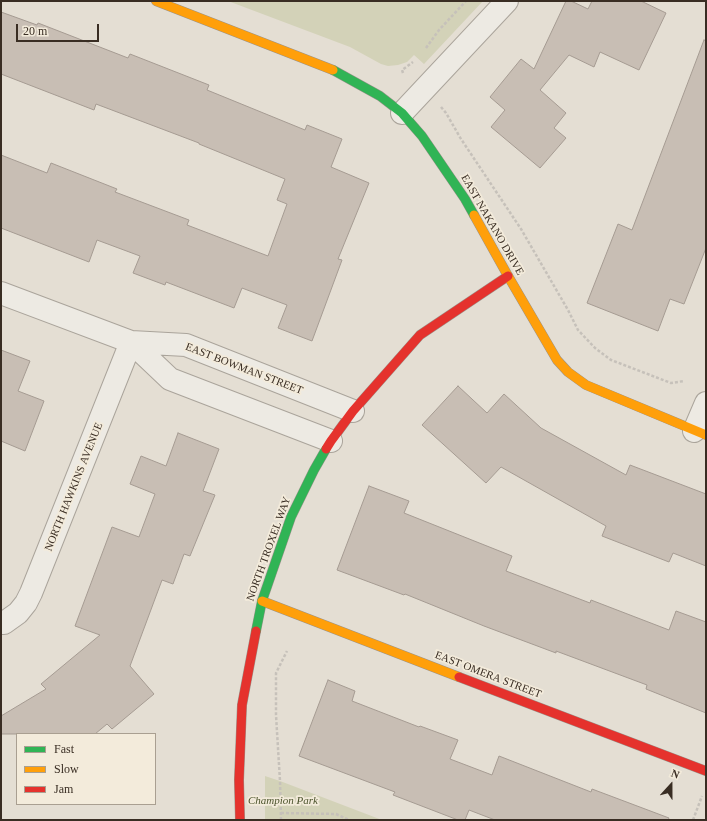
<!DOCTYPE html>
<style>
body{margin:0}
#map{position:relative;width:707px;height:821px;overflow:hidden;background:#e4ded3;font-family:Georgia,serif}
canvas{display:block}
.frame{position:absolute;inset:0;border:2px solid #392d23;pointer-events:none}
.legend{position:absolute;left:16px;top:733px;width:140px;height:72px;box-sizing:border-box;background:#f3ebdb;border:1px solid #a99f91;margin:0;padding:5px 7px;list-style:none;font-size:12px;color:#392d23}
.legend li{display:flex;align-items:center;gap:8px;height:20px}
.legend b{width:20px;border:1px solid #a99f91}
.north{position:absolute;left:651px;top:765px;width:40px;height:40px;-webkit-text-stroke:3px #f3ebdb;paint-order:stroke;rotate:21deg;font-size:11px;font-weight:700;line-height:16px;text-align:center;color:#392d23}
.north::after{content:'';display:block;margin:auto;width:14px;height:18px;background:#392d23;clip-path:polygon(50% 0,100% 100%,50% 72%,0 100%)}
.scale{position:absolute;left:16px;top:24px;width:83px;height:18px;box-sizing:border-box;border:2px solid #392d23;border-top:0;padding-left:5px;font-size:12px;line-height:14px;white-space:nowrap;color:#392d23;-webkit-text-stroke:3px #f3ebdb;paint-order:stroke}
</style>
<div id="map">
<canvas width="707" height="821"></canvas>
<div class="frame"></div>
<ul class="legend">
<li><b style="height:5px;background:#30b455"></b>Fast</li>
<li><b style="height:5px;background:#ff9f0a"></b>Slow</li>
<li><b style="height:5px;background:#e5322d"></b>Jam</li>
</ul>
<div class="north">N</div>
<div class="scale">20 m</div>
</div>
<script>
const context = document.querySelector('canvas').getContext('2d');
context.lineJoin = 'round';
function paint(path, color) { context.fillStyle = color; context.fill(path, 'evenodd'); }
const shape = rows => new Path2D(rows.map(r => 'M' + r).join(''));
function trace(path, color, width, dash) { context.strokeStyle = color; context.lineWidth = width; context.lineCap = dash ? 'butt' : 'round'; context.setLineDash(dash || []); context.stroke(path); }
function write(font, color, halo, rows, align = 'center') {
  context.font = font + ' Georgia,serif'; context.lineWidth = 3.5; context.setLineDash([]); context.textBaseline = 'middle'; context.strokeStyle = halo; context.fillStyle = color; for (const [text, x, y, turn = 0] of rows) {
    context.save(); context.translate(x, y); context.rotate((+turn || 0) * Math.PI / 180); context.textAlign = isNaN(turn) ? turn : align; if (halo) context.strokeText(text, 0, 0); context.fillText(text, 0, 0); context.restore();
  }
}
paint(shape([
 [228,1,483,1,424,64,414,55,407,62,398,65,388,66,381,64,350,47],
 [265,776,280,781,382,820,265,820]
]), '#d3d2b8');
const building = shape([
 [566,1,571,1,588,9,592,1,641,1,666,13,639,70,600,52,594,67,569,55,540,90,566,113,554,128,566,138,540,168,491,127,505,110,490,97,521,59,534,69,566,1],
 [1,12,37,25,38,23,128,58,130,54,209,85,207,90,305,130,307,125,342,139,331,167,369,183,338,259,342,260,312,341,278,328,287,305,242,288,234,308,166,282,165,285,133,273,140,256,97,240,89,262,1,228,1,155,47,173,51,163,117,189,115,192,189,220,187,225,268,256,287,204,277,200,285,179,199,144,199,143,96,104,94,110,1,74,1,12],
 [704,40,706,41,706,248,684,304,670,299,658,331,587,303,618,224,632,230,704,40],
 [1,350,30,361,18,391,44,401,25,451,1,441,1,350],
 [458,386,487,413,504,394,541,428,626,475,630,465,706,494,706,566,673,553,669,562,602,536,606,526,501,467,486,483,422,425,458,386],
 [178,433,219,449,203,491,215,495,190,556,184,554,173,584,162,580,130,666,154,694,112,729,107,724,95,734,1,734,1,716,46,689,41,684,100,635,75,626,112,527,139,537,155,494,130,484,141,456,166,466,178,433],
 [369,486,409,501,404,513,512,556,506,571,590,603,591,600,669,630,676,611,706,622,706,713,646,689,647,685,556,651,556,653,484,626,405,594,404,595,337,570,369,486],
 [328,680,355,691,352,701,419,727,420,726,458,740,450,759,492,775,499,756,591,792,592,789,669,818,668,820,495,820,469,810,465,820,458,820,393,795,395,792,299,756,328,680]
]);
paint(building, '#c8beb4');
trace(building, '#a59b92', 1);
const street = shape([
 [402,113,507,1],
 [1,293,131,342,31,593,26,603,18,613,4,623,1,623],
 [694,431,706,403],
 [331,441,170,379,131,342,186,345,353,411]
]);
const fast = shape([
 [333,70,380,96,402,113,422,136,465,199,474,215],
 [256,631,262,601,291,517,314,470,326,449]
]);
const slow = shape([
 [156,1,333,70],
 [474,215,508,276,557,360,568,372,586,385,706,435],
 [262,601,459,677]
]);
const jam = shape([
 [326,449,331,441,353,411,420,335,508,276],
 [459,677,706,771],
 [240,820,239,780,242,705,256,631]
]);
trace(street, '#aaa49b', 24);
trace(fast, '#9a938b', 10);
trace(slow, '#9a938b', 10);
trace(jam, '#9a938b', 10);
trace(shape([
 [426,48,439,30,466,1],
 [403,73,402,70,413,62],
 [441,107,446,113,461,139,521,229,568,310,578,330,595,348,611,360,671,383,684,381],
 [281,813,336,814,349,820],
 [281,820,280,781,276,715,276,673,287,651],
 [693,820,702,796]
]), '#c6c1ba', 2.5, [3, 2]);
trace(street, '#edeae3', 22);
trace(fast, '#30b455', 9);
trace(slow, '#ff9f0a', 9);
trace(jam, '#e5322d', 9);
write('11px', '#392d23', '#f3ebdb', [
 ["EAST NAKANO DRIVE",492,225,60],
 ["EAST BOWMAN STREET",244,369,21],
 ["NORTH HAWKINS AVENUE",74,487,-68],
 ["NORTH TROXEL WAY",269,549,-70],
 ["EAST OMERA STREET",488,675,21]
]);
write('italic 11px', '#4b532c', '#f3ebdb', [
 ["Champion Park",283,801]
]);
</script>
